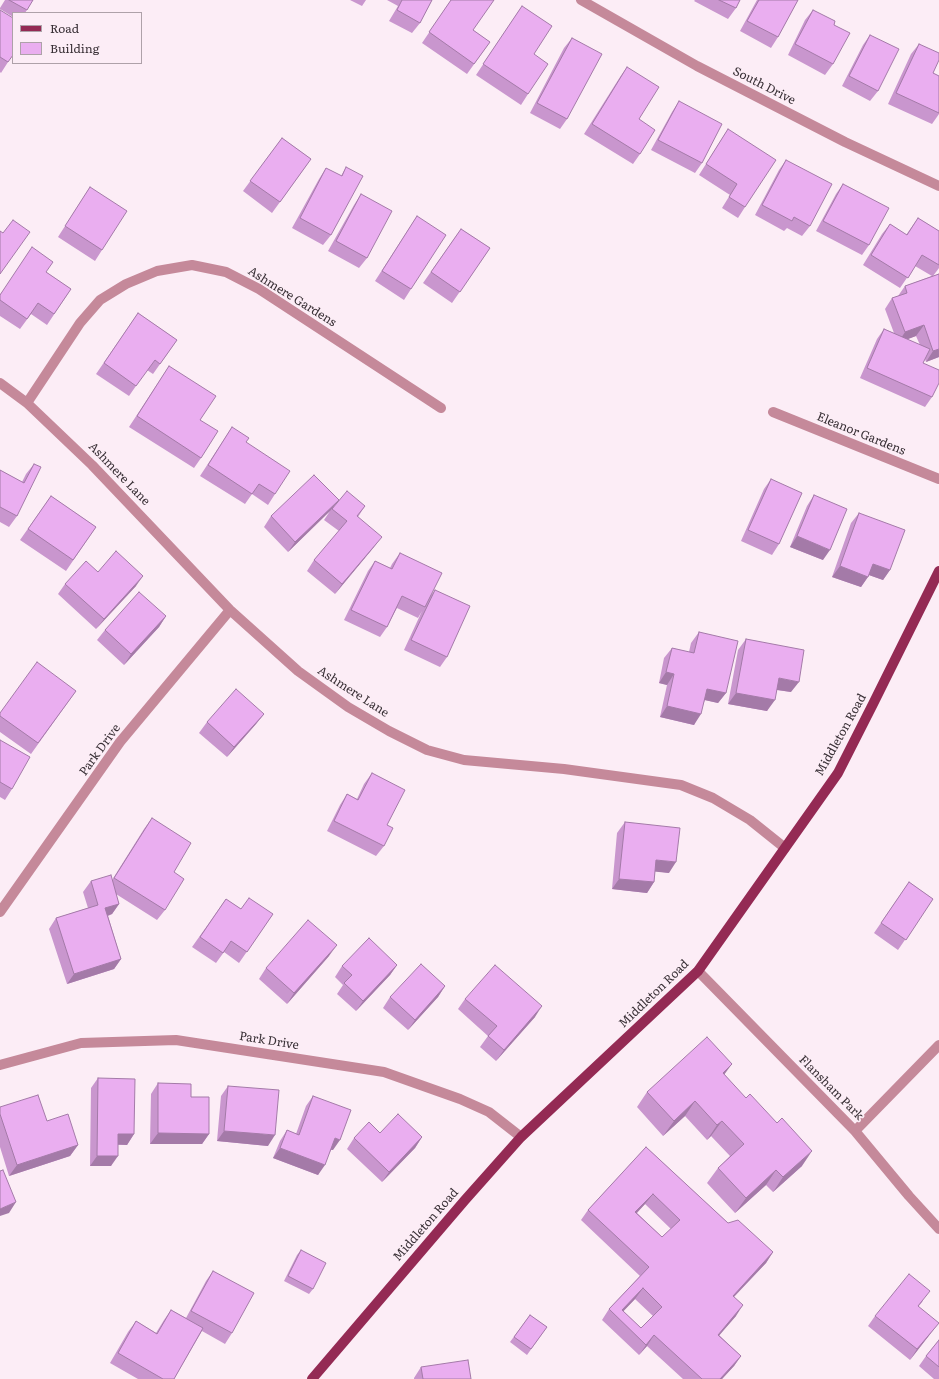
<!DOCTYPE html>
<style>
body{margin:0}
#map{position:relative;width:939px;height:1379px;overflow:hidden;background:#fcedf6;font-family:Literata,serif}
canvas{display:block}
.legend{position:absolute;left:12px;top:12px;width:130px;height:52px;box-sizing:border-box;background:#fcedf6;border:1px solid #aea1a9;margin:0;padding:5px 7px;list-style:none;font-size:12px;color:#393036}
.legend li{display:flex;align-items:center;gap:8px;height:20px}
.legend b{width:20px;border:1px solid #aea1a9}
</style>
<div id="map">
<canvas width="939" height="1379"></canvas>
<ul class="legend">
<li><b style="height:5px;background:#942a54"></b>Road</li>
<li><b style="height:11px;background:#eaaef0"></b>Building</li>
</ul>
</div>
<script>
const context = document.querySelector('canvas').getContext('2d');
context.lineJoin = 'round';
const shape = rows => new Path2D(rows.map(r => 'M' + r).join(''));
function trace(path, color, width, dash) { context.strokeStyle = color; context.lineWidth = width; context.lineCap = dash ? 'butt' : 'round'; context.setLineDash(dash || []); context.stroke(path); }
function paint(path, color) { context.fillStyle = color; context.fill(path, 'evenodd'); }
function write(font, color, halo, rows, align = 'center') {
  context.font = font + ' Literata,serif'; context.lineWidth = 3.5; context.setLineDash([]); context.textBaseline = 'middle'; context.strokeStyle = halo; context.fillStyle = color; for (const [text, x, y, turn = 0] of rows) {
    context.save(); context.translate(x, y); context.rotate((+turn || 0) * Math.PI / 180); context.textAlign = isNaN(turn) ? turn : align; if (halo) context.strokeText(text, 0, 0); context.fillText(text, 0, 0); context.restore();
  }
}
trace(shape([
 [581,0,697,66,845,142,939,186],
 [0,383,27,403,92,465,230,610,298,671,348,707,389,731,427,750,464,760,564,769,681,785,713,798,750,820,785,848],
 [27,403,80,323,100,300,126,284,157,271,192,265,226,272,259,289,441,408],
 [773,412,939,479],
 [0,912,120,742,230,610],
 [698,971,855,1131,909,1196,939,1229],
 [0,1065,81,1043,176,1040,384,1072,460,1099,489,1112,521,1137],
 [855,1131,939,1045]
]), '#c5899a', 10);
trace(shape([
 [312,1379,465,1200,521,1137,698,971,838,773,873,704,939,571]
]), '#942a54', 10);
paint(shape([
 [5,0,33,0,25,13,13,13,13,17,0,9,0,8],
 [350,0,366,0,362,6],
 [387,0,432,0,420,23,412,33,389,21,398,6],
 [451,0,473,30,490,42,467,74,422,43],
 [695,0,740,0,736,8,728,19,694,1],
 [757,0,798,0,778,37,771,48,740,31],
 [522,6,534,54,528,94,521,105,476,75],
 [0,10,8,62,1,73,0,72],
 [813,10,834,25,833,64,825,75,788,55,805,20],
 [870,35,878,91,870,101,842,86,863,45],
 [572,38,567,119,560,129,530,113,564,48],
 [919,44,933,73,939,76,939,114,932,124,888,104,911,54],
 [627,67,639,119,640,154,633,164,584,134,620,77],
 [679,101,702,163,695,173,651,150,672,112],
 [728,129,745,207,738,218,722,208,730,195,699,175],
 [282,138,311,159,272,213,243,191],
 [786,160,810,226,802,236,787,228,784,231,755,215,779,170],
 [346,167,331,235,323,245,292,228,319,179,326,168,341,176],
 [843,184,869,245,862,255,816,231,836,194],
 [90,187,102,250,95,261,58,237],
 [361,194,367,258,359,268,328,251,354,205],
 [417,216,411,289,404,300,375,281],
 [918,218,939,231,939,268,933,276,939,274,939,357,926,362,925,359,923,363,932,397,925,407,860,378,877,339,884,329,894,333,885,309,892,298,898,296,905,286,932,276,915,266,900,288,863,265,882,234,890,224,906,235],
 [916,336,920,345,907,339],
 [461,229,490,248,452,303,423,283],
 [46,272,71,289,47,325,31,314,20,329,0,316,0,294],
 [138,313,177,340,153,374,147,370,129,396,96,374],
 [169,366,200,420,201,458,194,468,129,427],
 [232,427,246,443,275,494,268,505,252,494,245,504,200,476],
 [34,464,17,516,9,527,0,522,0,470,22,482,26,474],
 [771,479,779,544,772,555,741,541,764,489],
 [814,495,823,560,790,547,807,506],
 [51,496,96,527,66,571,20,540],
 [339,500,334,507,365,506,358,517,374,547,335,594,307,571,314,560,339,531,324,520,330,511,288,552,264,527,271,516],
 [859,513,890,570,883,580,869,575,861,587,832,577,851,523],
 [400,553,431,595,435,590,447,657,440,667,404,650,422,611,418,618,397,608,387,627,380,637,344,620,368,571,375,561,390,568,392,564],
 [65,584,136,586,96,629,58,594],
 [166,616,159,627,124,665,97,640,105,630],
 [699,632,726,693,718,703,705,700,694,725,660,717,667,685,659,683,664,658,672,648,689,652,691,643],
 [746,639,791,692,777,690,767,711,728,704,738,650],
 [76,691,31,754,0,732,0,713],
 [264,714,256,724,227,757,199,733,207,722],
 [0,740,12,789,5,800,0,797],
 [372,773,384,846,376,856,327,831,340,805,347,794,357,799,364,784],
 [152,818,174,872,165,910,157,920,116,894,119,904,112,914,108,916,121,959,114,969,67,984,49,929,56,918,88,908,83,892,91,881,112,880,144,829],
 [625,822,669,873,655,871,654,882,647,893,612,889,617,833],
 [909,882,933,899,898,950,874,933],
 [226,899,241,909,273,914,239,963,224,952,216,963,192,947],
 [329,956,287,1004,259,979,266,968],
 [397,965,390,975,356,1011,337,994,343,985,335,977,342,966],
 [445,986,438,997,408,1030,383,1008,390,997],
 [465,999,535,1017,496,1061,480,1047,488,1036,458,1009],
 [725,1075,802,1166,773,1192,766,1185,735,1213,707,1183,718,1168,730,1156,711,1136,707,1140,685,1116,663,1136,637,1107,647,1092],
 [98,1078,134,1134,127,1145,118,1145,111,1166,90,1166,91,1088],
 [158,1083,191,1097,209,1134,202,1144,150,1144,151,1094],
 [228,1086,268,1146,217,1141,221,1096],
 [313,1096,333,1150,331,1150,318,1175,273,1158,280,1141,287,1130,296,1134,306,1106],
 [0,1107,47,1121,78,1145,70,1156,9,1176,0,1147],
 [380,1133,422,1137,415,1148,382,1182,347,1149,354,1138],
 [646,1147,728,1223,773,1252,766,1263,734,1297,736,1316,719,1335,741,1356,734,1366,722,1379,683,1379,647,1346,639,1355,602,1320,609,1309,640,1276,581,1220,588,1210],
 [645,1204,671,1229,662,1237,637,1213],
 [635,1299,653,1316,641,1328,623,1311],
 [301,1250,313,1289,309,1294,284,1281,297,1255],
 [213,1271,232,1333,225,1344,202,1331,174,1379,138,1379,110,1363,128,1332,136,1321,156,1333,164,1320,171,1310,186,1318,206,1281],
 [923,1301,918,1307,931,1333,910,1360,868,1326,875,1316],
 [530,1315,547,1327,527,1355,510,1342],
 [939,1340,939,1379,934,1379,919,1366,926,1356],
 [421,1367,471,1379,414,1379,414,1378]
]), '#c996ce');
paint(shape([
 [924,325,916,336,898,343,905,332],
 [939,349,939,357,926,362,933,351],
 [339,500,330,511,288,552,295,542],
 [797,536,830,550,823,560,790,547],
 [382,537,374,547,335,594,342,584],
 [873,564,890,570,883,580,866,574],
 [840,566,868,577,861,587,832,577],
 [143,576,136,586,96,629,104,619],
 [166,616,159,627,124,665,131,654],
 [666,672,674,674,667,685,659,683],
 [779,678,799,682,791,692,771,689],
 [707,689,726,693,718,703,700,699],
 [736,693,775,700,767,711,728,704],
 [667,706,701,714,694,725,660,717],
 [264,714,256,724,227,757,234,747],
 [656,860,676,862,669,873,649,871],
 [619,879,654,882,647,893,612,889],
 [119,904,112,914,98,919,105,908],
 [337,945,329,956,287,1004,294,993],
 [121,959,114,969,67,984,74,974],
 [397,965,390,975,356,1011,363,1001],
 [445,986,438,997,408,1030,415,1020],
 [542,1006,535,1017,496,1061,504,1050],
 [732,1064,721,1079,723,1073],
 [695,1101,685,1116,663,1136,674,1121],
 [722,1121,711,1136,707,1140,717,1125],
 [224,1131,275,1135,268,1146,217,1141],
 [158,1133,209,1134,202,1144,150,1144],
 [118,1134,134,1134,127,1145,111,1144],
 [422,1137,415,1148,382,1182,389,1172],
 [335,1138,340,1140,333,1150,328,1149],
 [78,1145,70,1156,9,1176,17,1165],
 [280,1148,325,1165,318,1175,273,1158],
 [812,1151,802,1166,773,1192,783,1177],
 [97,1156,118,1156,111,1166,90,1166],
 [776,1170,766,1185,735,1213,746,1198],
 [653,1194,645,1204,628,1222,635,1212],
 [16,1202,9,1213,0,1216,0,1209],
 [773,1252,766,1263,725,1306,733,1296],
 [643,1288,635,1299,618,1317,622,1310],
 [743,1305,736,1316,711,1345,718,1335],
 [939,1323,931,1333,910,1360,917,1349],
 [654,1335,647,1346,639,1355,646,1345],
 [741,1356,734,1366,722,1379,720,1379]
]), '#a47aa8');
const building = shape([
 [9,0,33,0,27,10,9,0],
 [402,0,432,0,420,23,397,10,402,0],
 [451,0,494,0,473,30,490,42,474,64,429,32,451,0],
 [719,0,740,0,736,8,719,0],
 [759,0,798,0,778,37,747,21,759,0],
 [522,6,552,26,534,54,548,64,528,94,483,64,522,6],
 [0,10,13,18,13,55,8,62,0,57,0,10],
 [813,10,835,21,834,25,850,33,833,64,795,44,813,10],
 [870,35,899,49,878,91,849,76,870,35],
 [572,38,602,54,567,119,537,103,572,38],
 [919,44,939,53,939,60,933,73,939,76,939,113,896,93,919,44],
 [627,67,659,87,639,119,655,130,640,154,592,124,627,67],
 [679,101,722,124,702,163,658,140,679,101],
 [728,129,776,160,745,207,729,197,737,184,706,164,728,129],
 [282,138,311,159,280,202,250,181,282,138],
 [786,160,832,184,810,226,794,217,792,221,762,205,786,160],
 [346,167,363,176,331,235,300,218,326,168,342,176,346,167],
 [843,184,889,208,869,245,823,221,843,184],
 [90,187,127,211,102,250,65,226,90,187],
 [361,194,392,211,367,258,336,241,361,194],
 [417,216,446,235,411,289,382,271,417,216],
 [918,218,939,231,939,265,922,255,908,278,871,255,890,224,907,235,918,218],
 [13,220,30,232,0,274,0,231,3,233,13,220],
 [461,229,490,248,460,292,431,272,461,229],
 [32,247,53,262,46,272,71,289,54,314,38,303,27,319,0,300,0,295,32,247],
 [939,274,939,349,933,351,924,325,905,332,892,298,907,293,905,286,939,274],
 [138,313,177,340,160,364,155,360,136,386,104,363,138,313],
 [884,329,930,349,923,363,939,370,939,383,932,397,867,368,884,329],
 [169,366,216,396,200,420,218,431,201,458,137,416,169,366],
 [232,427,249,438,246,442,290,471,275,494,259,484,252,494,208,465,232,427],
 [34,464,41,467,17,516,0,507,0,470,24,483,34,464],
 [314,475,339,500,295,542,271,516,314,475],
 [771,479,802,493,779,544,748,530,771,479],
 [347,491,365,506,357,516,382,537,342,584,314,560,347,521,332,509,347,491],
 [814,495,847,509,830,550,797,536,814,495],
 [51,496,96,527,73,560,28,529,51,496],
 [859,513,905,530,890,570,873,564,868,577,840,566,859,513],
 [116,551,143,576,104,619,65,584,86,561,98,572,116,551],
 [400,553,442,573,425,607,402,596,387,627,351,610,375,561,392,569,400,553],
 [435,590,470,606,447,657,411,640,435,590],
 [139,592,166,616,131,654,105,630,139,592],
 [699,632,738,641,726,693,707,689,701,714,667,706,674,674,666,672,672,648,694,653,699,632],
 [746,639,804,650,799,682,779,678,775,700,736,693,746,639],
 [37,662,76,691,38,743,0,716,0,713,37,662],
 [236,689,264,714,234,747,207,722,236,689],
 [0,740,30,757,12,789,0,782,0,740],
 [372,773,405,790,387,825,393,828,384,846,334,821,347,794,358,800,372,773],
 [152,818,191,843,174,872,184,879,165,910,114,878,152,818],
 [625,822,680,828,676,862,656,860,654,882,619,879,625,822],
 [111,875,119,904,105,908,121,959,74,974,56,918,98,905,91,881,111,875],
 [909,882,933,899,906,940,881,923,909,882],
 [249,898,273,914,247,952,231,941,223,953,200,937,226,899,241,909,249,898],
 [308,920,337,945,294,993,266,968,308,920],
 [369,938,397,965,363,1001,344,983,352,975,342,966,369,938],
 [421,964,445,986,415,1020,390,997,421,964],
 [495,965,542,1006,504,1050,488,1036,497,1026,465,999,495,965],
 [707,1037,732,1064,723,1073,746,1098,750,1094,777,1123,782,1118,812,1151,783,1177,776,1170,746,1198,718,1168,744,1144,722,1121,717,1125,695,1101,674,1121,647,1092,707,1037],
 [98,1078,135,1079,134,1134,118,1134,118,1156,97,1156,98,1078],
 [158,1083,191,1084,191,1097,209,1097,209,1134,158,1133,158,1083],
 [228,1086,279,1090,275,1135,224,1131,228,1086],
 [38,1095,47,1121,68,1114,78,1145,17,1165,0,1114,0,1107,38,1095],
 [313,1096,351,1110,340,1140,335,1138,325,1165,280,1148,287,1130,299,1135,313,1096],
 [398,1114,422,1137,389,1172,354,1138,369,1122,380,1133,398,1114],
 [646,1147,728,1223,738,1220,773,1252,733,1296,743,1305,718,1335,741,1356,720,1379,702,1379,654,1335,646,1345,609,1309,649,1267,588,1210,646,1147],
 [653,1194,680,1220,662,1237,635,1212,653,1194],
 [643,1288,662,1307,641,1328,622,1310,643,1288],
 [3,1170,16,1202,0,1209,0,1171,3,1170],
 [301,1250,326,1263,313,1289,288,1276,301,1250],
 [213,1271,254,1293,232,1333,191,1311,213,1271],
 [909,1274,930,1291,918,1306,939,1323,917,1349,875,1316,909,1274],
 [171,1310,203,1328,174,1379,163,1379,118,1353,136,1321,157,1334,171,1310],
 [530,1315,547,1327,531,1349,514,1337,530,1315],
 [939,1340,939,1367,926,1356,939,1340],
 [468,1360,471,1379,423,1379,421,1367,468,1360]
]);
paint(building, '#eaaef0');
trace(building, '#a47aa8', 1);
write('12px', '#393036', '#fcedf6', [
 ["South Drive",764,86,27],
 ["Ashmere Gardens",292,297,32],
 ["Eleanor Gardens",861,434,22],
 ["Ashmere Lane",119,474,46],
 ["Ashmere Lane",353,692,33],
 ["Middleton Road",841,735,-61],
 ["Park Drive",100,750,-54],
 ["Middleton Road",654,994,-44],
 ["Park Drive",269,1041,9],
 ["Flansham Park",831,1088,45],
 ["Middleton Road",426,1225,-49]
]);
</script>
